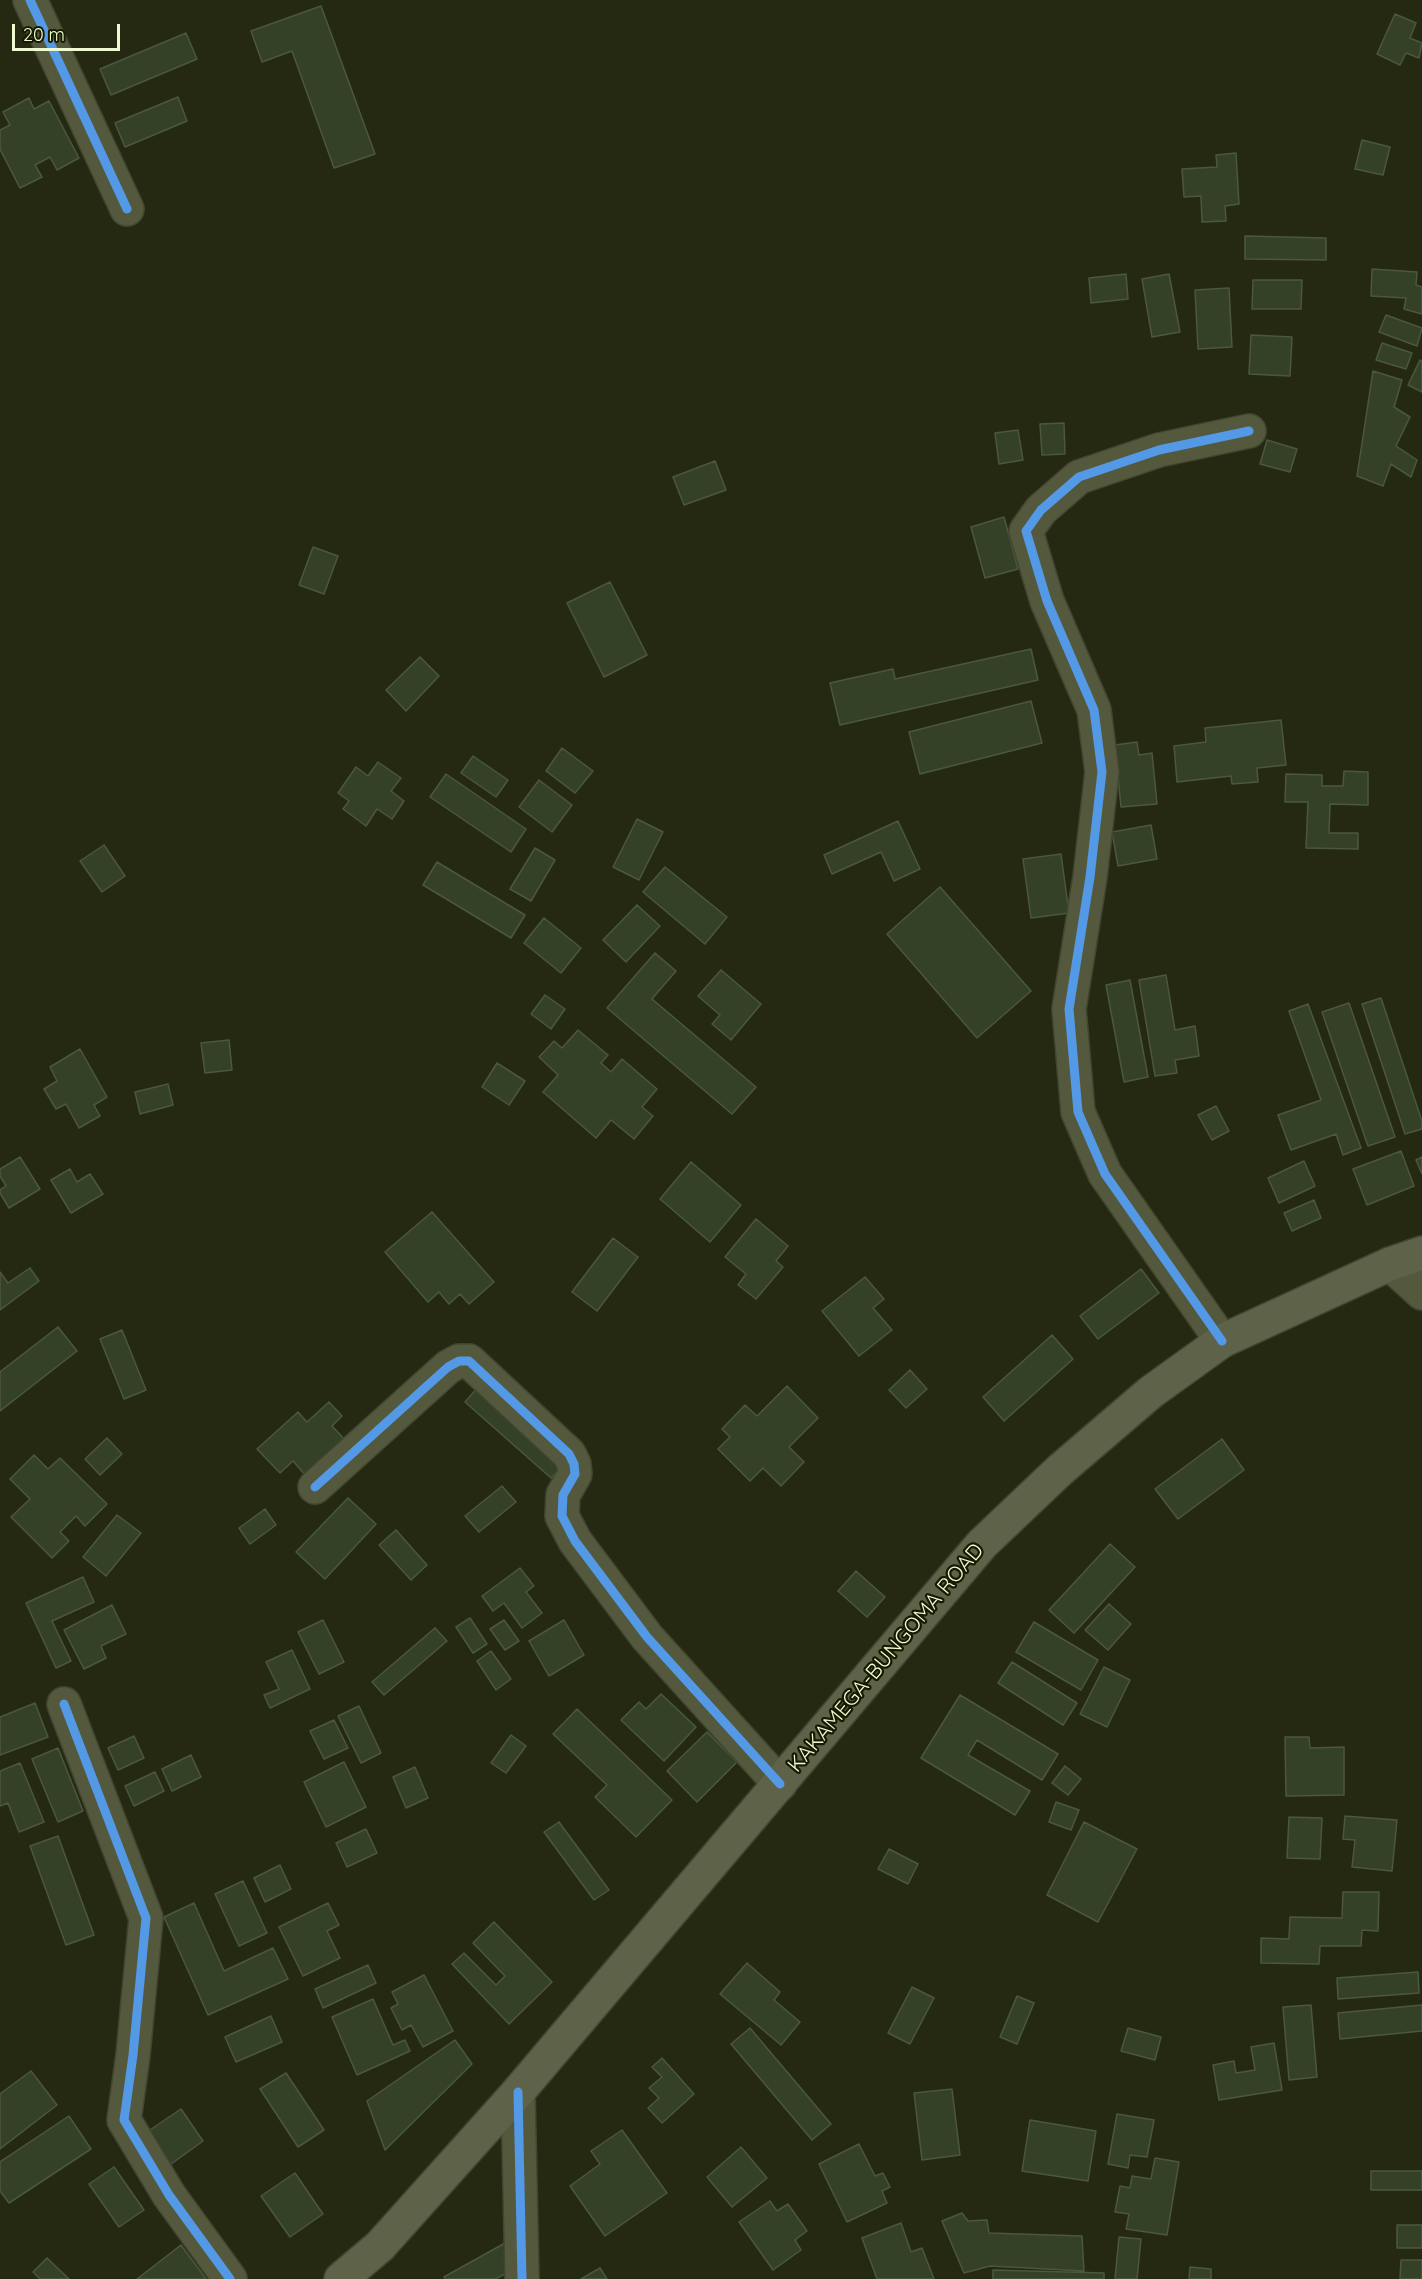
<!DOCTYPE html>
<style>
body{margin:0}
#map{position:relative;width:1422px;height:2279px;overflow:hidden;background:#262912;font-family:Quicksand,sans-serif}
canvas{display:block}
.scale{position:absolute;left:12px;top:24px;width:108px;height:27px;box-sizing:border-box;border:3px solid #f0fad2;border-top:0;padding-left:8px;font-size:18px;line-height:21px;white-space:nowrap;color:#f0fad2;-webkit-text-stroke:4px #151a00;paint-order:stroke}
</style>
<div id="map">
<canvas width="1422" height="2279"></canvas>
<div class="scale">20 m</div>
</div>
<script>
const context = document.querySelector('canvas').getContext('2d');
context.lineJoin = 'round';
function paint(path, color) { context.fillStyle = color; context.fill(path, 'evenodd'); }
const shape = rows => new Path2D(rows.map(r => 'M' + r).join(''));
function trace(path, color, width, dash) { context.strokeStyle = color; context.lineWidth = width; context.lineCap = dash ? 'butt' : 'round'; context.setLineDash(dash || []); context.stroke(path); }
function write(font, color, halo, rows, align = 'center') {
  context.font = font + ' Quicksand,sans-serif'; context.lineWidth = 4.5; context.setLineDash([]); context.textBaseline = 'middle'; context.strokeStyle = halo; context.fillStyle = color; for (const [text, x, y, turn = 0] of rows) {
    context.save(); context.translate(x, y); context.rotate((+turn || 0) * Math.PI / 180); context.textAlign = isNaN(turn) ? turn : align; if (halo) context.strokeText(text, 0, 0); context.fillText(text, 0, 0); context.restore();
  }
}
const building = shape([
 [321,6,375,154,334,168,292,51,262,62,251,31,321,6],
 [1395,14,1416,23,1410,38,1422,43,1419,58,1406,53,1400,65,1377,54,1395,14],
 [186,33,197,59,111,95,100,69,186,33],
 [178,97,187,121,125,147,115,123,178,97],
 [29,98,34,109,49,101,79,158,57,170,50,157,35,165,42,177,20,188,0,149,0,130,10,125,3,112,29,98],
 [1362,140,1390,147,1383,175,1355,169,1362,140],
 [1236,153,1239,204,1225,206,1226,221,1202,222,1201,196,1184,197,1182,169,1217,167,1216,155,1236,153],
 [1245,236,1326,238,1326,260,1245,259,1245,236],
 [1372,269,1417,272,1416,285,1422,287,1422,314,1404,309,1406,298,1371,296,1372,269],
 [1126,274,1128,299,1091,303,1089,278,1126,274],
 [1169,274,1180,332,1152,337,1142,279,1169,274],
 [1253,280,1302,280,1301,309,1252,309,1253,280],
 [1229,288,1232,347,1198,349,1195,290,1229,288],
 [1386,315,1422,328,1417,346,1379,332,1386,315],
 [1251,335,1292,337,1290,376,1249,374,1251,335],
 [1382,343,1412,353,1406,369,1376,360,1382,343],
 [1420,360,1422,361,1422,392,1408,385,1420,360],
 [1373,371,1402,380,1394,407,1410,417,1396,446,1417,460,1411,477,1391,464,1383,486,1357,476,1373,371],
 [1064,423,1065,454,1042,455,1040,424,1064,423],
 [1018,430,1023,460,999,464,995,433,1018,430],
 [1267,440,1297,449,1290,472,1260,464,1267,440],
 [715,461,726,490,684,505,673,477,715,461],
 [1004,517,1018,569,985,578,971,527,1004,517],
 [313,547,338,556,324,594,299,585,313,547],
 [610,582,647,655,604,677,567,603,610,582],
 [1031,649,1038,680,840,725,830,683,893,669,895,679,1031,649],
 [420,657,439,676,406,711,386,690,420,657],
 [1031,701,1042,743,920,774,909,732,1031,701],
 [1281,720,1286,765,1257,768,1258,782,1232,784,1231,776,1177,782,1174,746,1206,742,1205,728,1281,720],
 [1137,742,1139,755,1152,753,1157,804,1121,807,1115,745,1137,742],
 [562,748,593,771,575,793,546,771,562,748],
 [473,756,508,780,496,797,461,773,473,756],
 [378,762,401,778,391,791,404,801,392,819,377,809,366,826,343,809,349,801,338,793,356,767,368,776,378,762],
 [1344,771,1368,772,1368,805,1330,804,1329,833,1358,833,1358,849,1306,848,1308,802,1285,802,1286,774,1322,775,1322,786,1343,786,1344,771],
 [446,774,526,829,511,852,430,797,446,774],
 [539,780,572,805,552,832,519,807,539,780],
 [637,819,663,832,639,880,613,867,637,819],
 [898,821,920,869,894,881,881,852,832,874,824,855,898,821],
 [1151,825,1157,859,1118,866,1112,832,1151,825],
 [104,845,125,876,102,892,80,861,104,845],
 [535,848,555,860,531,901,510,889,535,848],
 [1061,854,1069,913,1031,918,1023,859,1061,854],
 [437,862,525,915,511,938,423,885,437,862],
 [665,867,727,917,705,944,643,892,665,867],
 [940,887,1031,991,977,1038,887,934,940,887],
 [637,905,660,926,626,962,603,940,637,905],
 [544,918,581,948,561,973,524,943,544,918],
 [655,953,676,971,652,999,756,1087,732,1114,607,1008,655,953],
 [721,970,761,1004,731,1040,712,1024,720,1015,698,996,721,970],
 [1166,975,1175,1030,1195,1026,1199,1056,1175,1060,1177,1073,1155,1076,1139,980,1166,975],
 [1130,980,1148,1077,1124,1082,1106,985,1130,980],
 [545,995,565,1009,551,1029,531,1014,545,995],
 [1381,998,1422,1121,1422,1129,1405,1134,1362,1004,1381,998],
 [1349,1003,1395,1137,1368,1146,1322,1012,1349,1003],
 [1308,1004,1361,1148,1343,1155,1336,1134,1291,1150,1278,1115,1321,1100,1289,1011,1308,1004],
 [578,1030,608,1055,601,1063,611,1072,622,1059,657,1089,642,1107,653,1116,634,1139,611,1120,596,1138,543,1092,558,1075,539,1057,554,1041,562,1048,578,1030],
 [229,1040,232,1070,205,1073,201,1043,229,1040],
 [80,1049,107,1097,94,1105,100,1116,79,1128,66,1104,56,1109,44,1089,57,1081,50,1067,80,1049],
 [497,1063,525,1081,509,1105,482,1087,497,1063],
 [168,1084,173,1105,140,1114,135,1092,168,1084],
 [1216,1106,1229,1131,1212,1140,1198,1115,1216,1106],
 [1401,1151,1414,1186,1367,1205,1353,1169,1401,1151],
 [20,1157,40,1189,9,1208,0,1193,0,1190,6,1186,0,1176,0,1169,20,1157],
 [1422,1157,1422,1174,1416,1160,1422,1157],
 [1304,1161,1315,1186,1279,1203,1268,1178,1304,1161],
 [691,1162,741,1205,710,1242,660,1199,691,1162],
 [70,1169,77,1182,90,1174,103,1194,71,1213,51,1180,70,1169],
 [1314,1200,1321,1218,1292,1231,1284,1213,1314,1200],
 [432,1212,494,1282,469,1304,460,1294,449,1304,439,1292,428,1302,385,1252,432,1212],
 [756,1219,788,1246,776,1261,783,1267,756,1299,738,1285,746,1274,725,1257,756,1219],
 [613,1238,638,1257,597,1311,572,1292,613,1238],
 [30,1268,39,1281,0,1310,0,1272,8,1283,30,1268],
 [1141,1269,1159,1293,1098,1339,1080,1316,1141,1269],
 [865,1277,884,1299,873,1308,892,1330,859,1356,822,1311,865,1277],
 [58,1327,77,1351,0,1411,0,1372,58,1327],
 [122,1330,146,1390,124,1399,100,1339,122,1330],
 [1052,1335,1073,1359,1004,1421,983,1397,1052,1335],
 [910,1370,927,1389,906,1408,889,1390,910,1370],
 [480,1385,567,1461,551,1478,465,1402,480,1385],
 [787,1386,818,1418,789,1447,804,1462,781,1486,763,1468,750,1481,718,1449,730,1437,722,1429,745,1405,757,1416,787,1386],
 [329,1402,342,1416,332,1426,346,1441,306,1476,293,1461,280,1473,257,1449,298,1412,307,1422,329,1402],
 [107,1438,122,1454,100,1475,85,1459,107,1438],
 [1222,1439,1244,1470,1178,1519,1155,1489,1222,1439],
 [34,1455,48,1469,60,1458,107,1504,85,1526,76,1516,60,1532,69,1541,52,1558,11,1517,30,1499,10,1479,34,1455],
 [502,1486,516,1502,479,1532,465,1516,502,1486],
 [348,1498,376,1524,325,1579,296,1552,348,1498],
 [265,1509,276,1525,250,1544,239,1528,265,1509],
 [117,1515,141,1533,106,1576,83,1557,117,1515],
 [396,1530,427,1565,411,1580,379,1545,396,1530],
 [1110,1544,1135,1567,1074,1633,1049,1610,1110,1544],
 [520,1568,534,1586,526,1592,542,1613,522,1628,504,1603,493,1611,482,1596,520,1568],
 [856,1571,885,1597,867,1617,838,1591,856,1571],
 [83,1577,94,1602,52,1621,71,1661,56,1668,26,1603,83,1577],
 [1109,1604,1131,1624,1108,1650,1085,1630,1109,1604],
 [112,1605,126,1634,101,1646,106,1658,84,1669,64,1630,112,1605],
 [470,1618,487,1644,473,1653,456,1627,470,1618],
 [323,1620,344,1662,319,1674,298,1632,323,1620],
 [504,1620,519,1641,505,1650,490,1629,504,1620],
 [564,1620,584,1655,549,1676,529,1641,564,1620],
 [1034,1622,1098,1660,1081,1690,1016,1652,1034,1622],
 [435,1628,447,1641,384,1695,372,1682,435,1628],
 [292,1650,310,1689,270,1708,264,1695,279,1689,266,1662,292,1650],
 [491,1651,511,1679,496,1690,477,1661,491,1651],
 [1012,1662,1077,1703,1063,1725,998,1683,1012,1662],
 [1104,1667,1130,1680,1107,1727,1080,1714,1104,1667],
 [661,1694,696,1727,664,1761,621,1720,639,1702,646,1709,661,1694],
 [960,1695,1058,1754,1042,1780,977,1740,968,1755,1030,1791,1015,1815,921,1758,960,1695],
 [35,1703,48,1737,0,1755,0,1717,35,1703],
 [359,1706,381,1753,361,1763,338,1716,359,1706],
 [577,1709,672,1800,636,1837,595,1797,607,1785,553,1734,577,1709],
 [334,1720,348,1748,324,1759,310,1731,334,1720],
 [707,1732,737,1762,697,1802,667,1771,707,1732],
 [511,1735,526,1746,506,1773,491,1763,511,1735],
 [134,1736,144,1758,118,1770,108,1748,134,1736],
 [1285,1737,1309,1737,1310,1748,1344,1747,1344,1795,1286,1796,1285,1737],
 [58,1748,83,1811,58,1822,32,1759,58,1748],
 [191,1755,201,1777,172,1791,162,1769,191,1755],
 [344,1762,366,1807,326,1827,304,1782,344,1762],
 [20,1763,44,1822,19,1832,8,1803,0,1806,0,1771,20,1763],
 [1065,1766,1081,1779,1068,1795,1052,1783,1065,1766],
 [415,1767,428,1798,406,1808,393,1777,415,1767],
 [155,1772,164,1791,134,1806,125,1786,155,1772],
 [1056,1802,1079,1810,1071,1830,1049,1822,1056,1802],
 [1345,1816,1397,1820,1392,1871,1352,1867,1355,1840,1343,1839,1345,1816],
 [1289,1817,1322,1818,1320,1859,1287,1858,1289,1817],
 [559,1822,609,1890,594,1900,544,1832,559,1822],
 [1084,1822,1137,1849,1098,1922,1047,1895,1084,1822],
 [366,1829,377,1853,347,1867,336,1843,366,1829],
 [58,1836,94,1935,66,1945,30,1846,58,1836],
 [889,1849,918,1864,908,1884,878,1869,889,1849],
 [280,1865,291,1889,265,1902,254,1878,280,1865],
 [243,1881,267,1933,239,1946,215,1894,243,1881],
 [1343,1892,1379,1892,1378,1931,1362,1930,1361,1946,1320,1946,1319,1964,1261,1963,1261,1938,1289,1939,1290,1917,1342,1918,1343,1892],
 [194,1903,224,1971,273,1948,288,1979,208,2015,164,1917,194,1903],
 [328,1903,339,1925,327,1931,340,1958,303,1976,279,1927,328,1903],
 [494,1922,552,1982,509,2024,452,1964,464,1953,496,1985,505,1976,473,1943,494,1922],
 [747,1963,780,1992,774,2000,800,2022,781,2045,720,1994,747,1963],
 [368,1965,376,1983,323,2008,315,1989,368,1965],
 [1418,1972,1419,1993,1338,1999,1337,1978,1418,1972],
 [424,1975,453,2031,423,2047,411,2025,402,2030,391,2008,398,2004,392,1992,424,1975],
 [912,1987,934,1998,910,2044,888,2033,912,1987],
 [1017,1996,1034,2003,1017,2044,1000,2037,1017,1996],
 [373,1999,393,2045,405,2040,410,2051,357,2075,332,2017,373,1999],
 [1311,2005,1317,2077,1289,2080,1283,2007,1311,2005],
 [1422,2005,1422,2031,1340,2039,1338,2013,1422,2005],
 [271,2016,282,2042,236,2062,225,2037,271,2016],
 [750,2028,831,2124,812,2140,731,2044,750,2028],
 [1128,2028,1161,2037,1155,2060,1121,2051,1128,2028],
 [455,2040,472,2064,385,2150,367,2101,455,2040],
 [1274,2043,1282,2090,1219,2100,1213,2065,1234,2061,1236,2073,1255,2070,1251,2047,1274,2043],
 [662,2058,694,2094,662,2123,648,2108,659,2098,649,2088,662,2077,652,2067,662,2058],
 [31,2071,57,2105,0,2149,0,2094,31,2071],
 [286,2073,324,2130,298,2147,260,2089,286,2073],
 [952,2089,960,2155,922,2160,914,2093,952,2089],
 [181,2109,203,2141,167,2167,144,2134,181,2109],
 [1117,2114,1154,2120,1147,2157,1130,2155,1128,2168,1108,2164,1117,2114],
 [69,2116,91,2149,9,2203,0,2191,0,2162,69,2116],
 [1030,2120,1096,2131,1088,2181,1022,2171,1030,2120],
 [622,2130,667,2193,605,2236,570,2186,600,2164,591,2151,622,2130],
 [859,2144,875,2176,883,2173,890,2187,882,2191,887,2203,847,2222,819,2164,859,2144],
 [741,2147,767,2178,732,2207,707,2177,741,2147],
 [1155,2158,1179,2162,1167,2235,1126,2229,1129,2214,1115,2212,1120,2186,1130,2188,1132,2176,1151,2179,1155,2158],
 [114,2167,144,2210,119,2227,89,2184,114,2167],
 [1371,2171,1422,2171,1422,2190,1371,2190,1371,2171],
 [295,2173,323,2214,290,2237,261,2196,295,2173],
 [770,2201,777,2211,788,2204,807,2231,795,2240,801,2250,773,2270,739,2222,770,2201],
 [962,2213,968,2221,987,2220,989,2233,1082,2236,1084,2271,990,2266,964,2273,942,2221,962,2213],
 [901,2223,911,2252,922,2248,934,2279,877,2279,862,2238,901,2223],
 [1397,2225,1422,2225,1422,2248,1397,2248,1397,2225],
 [1119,2237,1141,2239,1137,2279,1115,2279,1119,2237],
 [505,2243,511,2271,495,2279,445,2279,444,2277,505,2243],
 [181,2245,206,2279,137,2279,181,2245],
 [47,2258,69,2279,40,2279,33,2272,47,2258],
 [1401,2260,1422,2260,1422,2279,1400,2279,1401,2260],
 [1190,2267,1211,2269,1211,2279,1189,2279,1190,2267],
 [600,2268,607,2279,581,2279,600,2268],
 [993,2270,1104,2273,1104,2279,993,2279,993,2270]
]);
paint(building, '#344127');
trace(building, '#4c573f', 1.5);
const street = shape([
 [30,0,127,209],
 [1390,1264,1422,1293],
 [1222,1341,1105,1174,1078,1112,1069,1009,1090,877,1102,772,1094,710,1047,601,1026,531,1041,510,1079,477,1159,450,1249,431],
 [315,1487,448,1367,459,1361,469,1361,569,1454,574,1464,575,1474,563,1495,562,1516,575,1541,647,1637,780,1784],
 [64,1704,146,1918,133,2055,124,2120,169,2195,230,2279],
 [518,2092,522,2279]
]);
const primary = shape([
 [341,2279,380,2246,518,2092,982,1544,1060,1470,1151,1392,1222,1341,1390,1264,1422,1253]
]);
trace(street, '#414531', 36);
trace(primary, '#414531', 36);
trace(street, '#54593d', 33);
trace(primary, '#5d6248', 33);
trace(shape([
 [30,0,127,209],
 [1222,1341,1105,1174,1078,1112,1069,1009,1090,877,1102,772,1094,710,1047,601,1026,531,1041,510,1079,477,1159,450,1249,431],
 [315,1487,448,1367,459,1361,469,1361,569,1454,574,1464,575,1474,563,1495,562,1516,575,1541,647,1637,780,1784],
 [64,1704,146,1918,133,2055,124,2120,169,2195,230,2279],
 [518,2092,522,2279]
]), '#5399e6', 9);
write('21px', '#f0fad2', '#151a00', [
 ["KAKAMEGA-BUNGOMA ROAD",886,1658,-50]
]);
</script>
